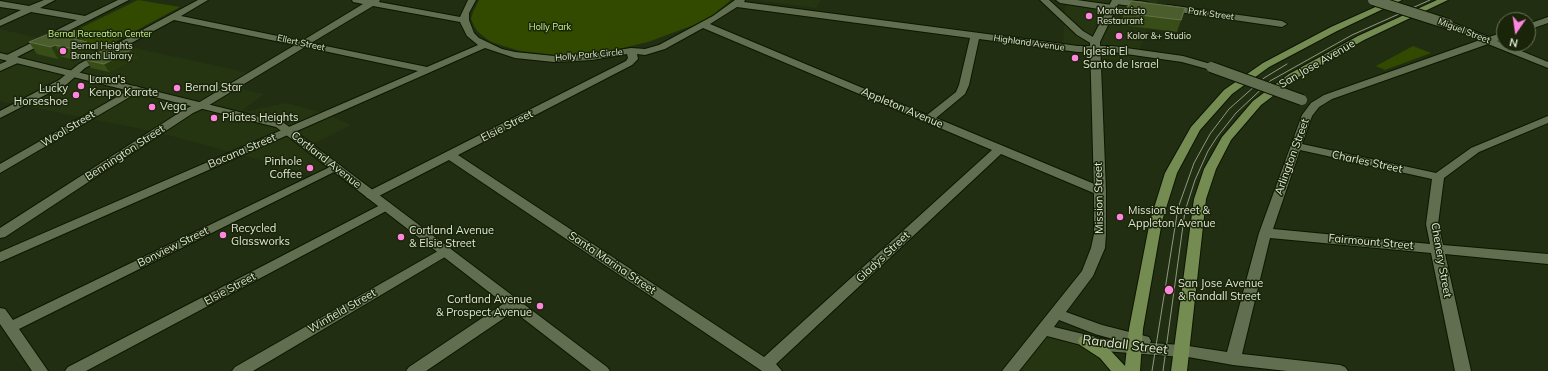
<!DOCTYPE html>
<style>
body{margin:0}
#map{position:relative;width:1548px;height:371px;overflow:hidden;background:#222e12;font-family:Mulish,sans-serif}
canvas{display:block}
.north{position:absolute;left:1496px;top:12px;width:40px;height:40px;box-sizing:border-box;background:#192408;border:1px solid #68725a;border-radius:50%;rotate:193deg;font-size:11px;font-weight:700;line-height:16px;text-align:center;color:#dee7d5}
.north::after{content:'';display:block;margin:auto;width:14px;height:18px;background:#ff85df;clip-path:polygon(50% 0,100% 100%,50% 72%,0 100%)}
</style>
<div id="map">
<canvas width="1548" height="371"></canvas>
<div class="north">N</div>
</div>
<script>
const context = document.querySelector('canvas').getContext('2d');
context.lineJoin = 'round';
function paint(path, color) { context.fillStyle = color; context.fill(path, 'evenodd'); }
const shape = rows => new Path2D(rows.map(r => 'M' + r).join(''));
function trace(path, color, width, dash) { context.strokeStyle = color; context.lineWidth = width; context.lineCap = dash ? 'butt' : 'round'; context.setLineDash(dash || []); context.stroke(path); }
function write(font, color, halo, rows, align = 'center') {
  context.font = font + ' Mulish,sans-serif'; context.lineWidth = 3; context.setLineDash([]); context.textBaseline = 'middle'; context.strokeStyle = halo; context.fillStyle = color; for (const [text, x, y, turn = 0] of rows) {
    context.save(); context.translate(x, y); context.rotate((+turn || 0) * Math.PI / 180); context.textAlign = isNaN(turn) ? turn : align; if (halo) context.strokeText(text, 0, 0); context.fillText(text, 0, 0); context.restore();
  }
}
paint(shape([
 [756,0,821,0,816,8],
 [1068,0,1158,0,1135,63,1100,58,1063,46,1065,10],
 [0,29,105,54,121,45,254,74,232,87,264,94,239,113,286,103,327,114,351,125,309,146,336,167,319,176,157,132,0,101],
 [1044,330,1085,341,1119,371,1011,371]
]), '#263511');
paint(shape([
 [138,0,180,7,98,51,56,40],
 [479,0,731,0,710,17,699,23,648,42,610,51,555,55,520,51,491,42,478,32,474,26,471,19,473,12],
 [1413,46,1431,53,1385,70,1376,66]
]), '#314a00');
const minor = shape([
 [44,0,55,0,40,8,85,16,118,0,129,0,17,57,22,60,20,62,0,71,0,64,7,61,3,58,5,56,77,20,31,12,0,26,0,20,21,10,0,7,0,1,29,6,44,0],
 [198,0,208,0,181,16,302,41,363,4,353,2,352,0,380,0,379,2,460,17,468,0,476,0,469,13,469,20,474,33,479,38,502,49,515,52,554,56,592,54,631,48,645,49,659,45,713,16,735,0,745,0,744,2,1078,46,1112,46,1183,56,1214,65,1216,67,1211,70,1182,62,1112,52,1078,52,979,39,969,85,965,94,936,118,1104,188,1106,191,1104,194,1100,195,1096,194,1001,154,776,364,782,371,762,371,449,160,375,198,371,199,367,198,365,195,367,192,626,61,628,58,627,54,592,60,554,62,515,58,485,48,0,262,0,252,418,71,305,47,206,107,193,113,5,237,0,238,0,228,185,109,198,103,295,45,174,20,85,68,67,84,0,118,0,111,59,80,79,64,198,0],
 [373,6,460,22,467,36,478,45,427,67,311,43,373,6],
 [737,7,970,38,959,85,956,92,927,115,710,24,737,7],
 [703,28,992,150,764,357,458,155,632,65,638,59,637,54,645,55,665,49,703,28],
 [1040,0,1049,0,1083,31,1098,40,1100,42,1098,44,1092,44,1077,35,1040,0],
 [1056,0,1077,0,1112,5,1116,8,1112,11,1060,3,1056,0],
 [1112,0,1128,0,1146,2,1150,5,1146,8,1116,4,1113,3,1112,0],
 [1168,5,1282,21,1287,24,1282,27,1165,10,1164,8,1168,5],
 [1548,17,1548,23,1528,30,1528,24,1548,17],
 [1448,21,1489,37,1504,32,1504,38,1497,41,1548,62,1548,68,1488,44,1332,99,1319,107,1312,116,1302,144,1436,173,1471,148,1548,116,1548,123,1479,152,1444,178,1438,224,1443,245,1548,254,1548,264,1445,254,1471,371,1455,371,1431,253,1270,238,1242,354,1340,365,1345,367,1348,371,1287,371,1233,365,1177,355,1175,351,1177,347,1182,345,1227,352,1259,233,1302,115,1311,103,1324,95,1480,40,1445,26,1443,24,1445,22,1448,21],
 [1300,150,1432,179,1426,224,1430,244,1273,229,1300,150],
 [136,86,141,89,140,91,0,173,0,164,136,86],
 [336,164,340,165,342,167,340,169,19,329,48,371,32,371,0,324,0,308,5,309,13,320,336,164],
 [386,202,390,203,392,206,390,209,86,371,65,371,68,367,386,202],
 [445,247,450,248,452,251,450,254,253,371,232,371,235,367,445,247],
 [514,299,519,300,521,304,519,308,426,371,406,371,409,367,509,300,514,299]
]);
const tertiary = shape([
 [0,53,284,123,607,367,610,371,591,371,276,127,0,59,0,53]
]);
const secondary = shape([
 [1112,0,1120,0,1100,42,1106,191,1106,234,1105,248,1093,276,1066,312,1102,325,1149,337,1151,341,1150,343,1182,345,1187,347,1189,351,1187,355,1182,357,1104,351,1047,336,1019,371,1002,371,1082,271,1091,248,1094,234,1094,191,1090,42,1112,0],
 [1059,320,1095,334,1120,341,1104,339,1054,327,1059,320]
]);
const primary = shape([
 [1391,0,1402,0,1337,31,1269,67,1232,94,1200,130,1177,173,1162,221,1143,329,1140,371,1111,371,1100,358,1080,345,1078,341,1080,337,1085,335,1090,337,1110,350,1125,366,1129,329,1150,221,1165,173,1191,127,1224,90,1263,63,1331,27,1391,0],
 [1437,0,1448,0,1364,40,1297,78,1261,105,1231,140,1216,169,1206,199,1187,371,1171,371,1194,199,1204,169,1222,137,1253,101,1289,74,1358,36,1437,0]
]);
trace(minor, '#0c1600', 2);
trace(tertiary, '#0c1600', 2);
trace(secondary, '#0c1600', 2);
trace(primary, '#0c1600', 2);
paint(minor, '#616f50');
paint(tertiary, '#616f50');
paint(secondary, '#616f50');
paint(primary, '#748c52');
trace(shape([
 [1152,371,1178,208,1194,163,1210,134,1229,109,1264,78,1287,64],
 [1163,371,1185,211,1195,180,1208,151,1217,137,1236,113,1270,81,1352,35,1430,0]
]), '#8f9983', 1);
const minorBridge = shape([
 [1373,0,1448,24],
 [1211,67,1302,100]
]);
trace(minorBridge, '#0c1600', 12, []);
trace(minorBridge, '#616f50', 10);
paint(shape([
 [1185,8,1177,32,1121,25,1124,13],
 [80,40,94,54,138,57,109,72,91,68,86,60,90,57,81,61,62,57,58,59,37,54,29,42]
]), '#394d19');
paint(shape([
 [1185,8,1182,20,1177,32],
 [78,37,82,45,87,42,94,54,81,61,74,49,74,39],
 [55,45,62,57,58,59,51,47],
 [133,49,138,57,109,72,104,64]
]), '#29390e');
const building = shape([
 [1131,1,1185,8,1181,20,1124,13,1131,1],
 [53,32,78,37,74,39,87,42,74,49,55,45,51,47,29,42,53,32],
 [115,45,133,49,104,64,86,60,91,57,90,56,115,45]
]);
paint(building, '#4b5d2d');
trace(building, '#627348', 1);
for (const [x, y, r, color] of [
 [1089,16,4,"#ff85df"],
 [1119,36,4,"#ff85df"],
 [63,51,4,"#ff85df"],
 [1075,58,4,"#ff85df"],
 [81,86,4,"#ff85df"],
 [177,88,4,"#ff85df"],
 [76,95,4,"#ff85df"],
 [152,107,4,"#ff85df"],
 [214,118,4,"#ff85df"],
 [310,168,4,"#ff85df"],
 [1120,217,4,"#ff85df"],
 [223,235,4,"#ff85df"],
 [401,237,4,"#ff85df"],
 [1169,290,5,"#ff85df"],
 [540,306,4,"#ff85df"]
]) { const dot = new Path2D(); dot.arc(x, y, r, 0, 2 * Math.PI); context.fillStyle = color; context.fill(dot); trace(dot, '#192408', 1.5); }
write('9px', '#dee7d5', '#192408', [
 ["Montecristo",1097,11],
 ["Restaurant",1097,21],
 ["Kolor &+ Studio",1127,36],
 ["Bernal Heights",71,46],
 ["Branch Library",71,56]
], 'left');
write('9px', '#dee7d5', '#192408', [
 ["Park Street",1211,14,8],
 ["Miguel Street",1464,31,21],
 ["Ellert Street",301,43,12],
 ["Highland Avenue",1029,43,8],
 ["Holly Park Circle",589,55,-5]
]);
write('9px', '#caf493', '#192408', [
 ["Holly Park",550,27],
 ["Bernal Recreation Center",100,34]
]);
write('11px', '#dee7d5', '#192408', [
 ["Iglesia El",1083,52],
 ["Santo de Israel",1083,65],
 ["Lama's",89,80],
 ["Kenpo Karate",89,93],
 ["Bernal Star",185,88],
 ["Lucky",68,89,"right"],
 ["Horseshoe",68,102,"right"],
 ["Vega",160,107],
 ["Pilates Heights",222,118],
 ["Pinhole",302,162,"right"],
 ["Coffee",302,175,"right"],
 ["Mission Street &",1128,211],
 ["Appleton Avenue",1128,224],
 ["Recycled",231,229],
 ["Glassworks",231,242],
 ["Cortland Avenue",409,231],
 ["& Elsie Street",409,244],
 ["San Jose Avenue",1178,284],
 ["& Randall Street",1178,297],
 ["Cortland Avenue",532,300,"right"],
 ["& Prospect Avenue",532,313,"right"]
], 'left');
write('11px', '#dee7d5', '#192408', [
 ["San Jose Avenue",1317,64,-30],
 ["Appleton Avenue",902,108,23],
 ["Elsie Street",507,126,-27],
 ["Wool Street",68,129,-31],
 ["Bocana Street",242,151,-23],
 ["Bennington Street",125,153,-33],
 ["Arlington Street",1292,157,-70],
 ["Cortland Avenue",326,160,38],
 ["Charles Street",1367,162,12],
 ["Mission Street",1099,198,-91],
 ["Fairmount Street",1371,242,5],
 ["Bonview Street",173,247,-26],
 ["Gladys Street",883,257,-43],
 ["Chenery Street",1441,260,80],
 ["Santa Marina Street",612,263,34],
 ["Elsie Street",230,289,-28],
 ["Winfield Street",342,311,-30]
]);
write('13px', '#dee7d5', '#192408', [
 ["Randall Street",1125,345,7]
]);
</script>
